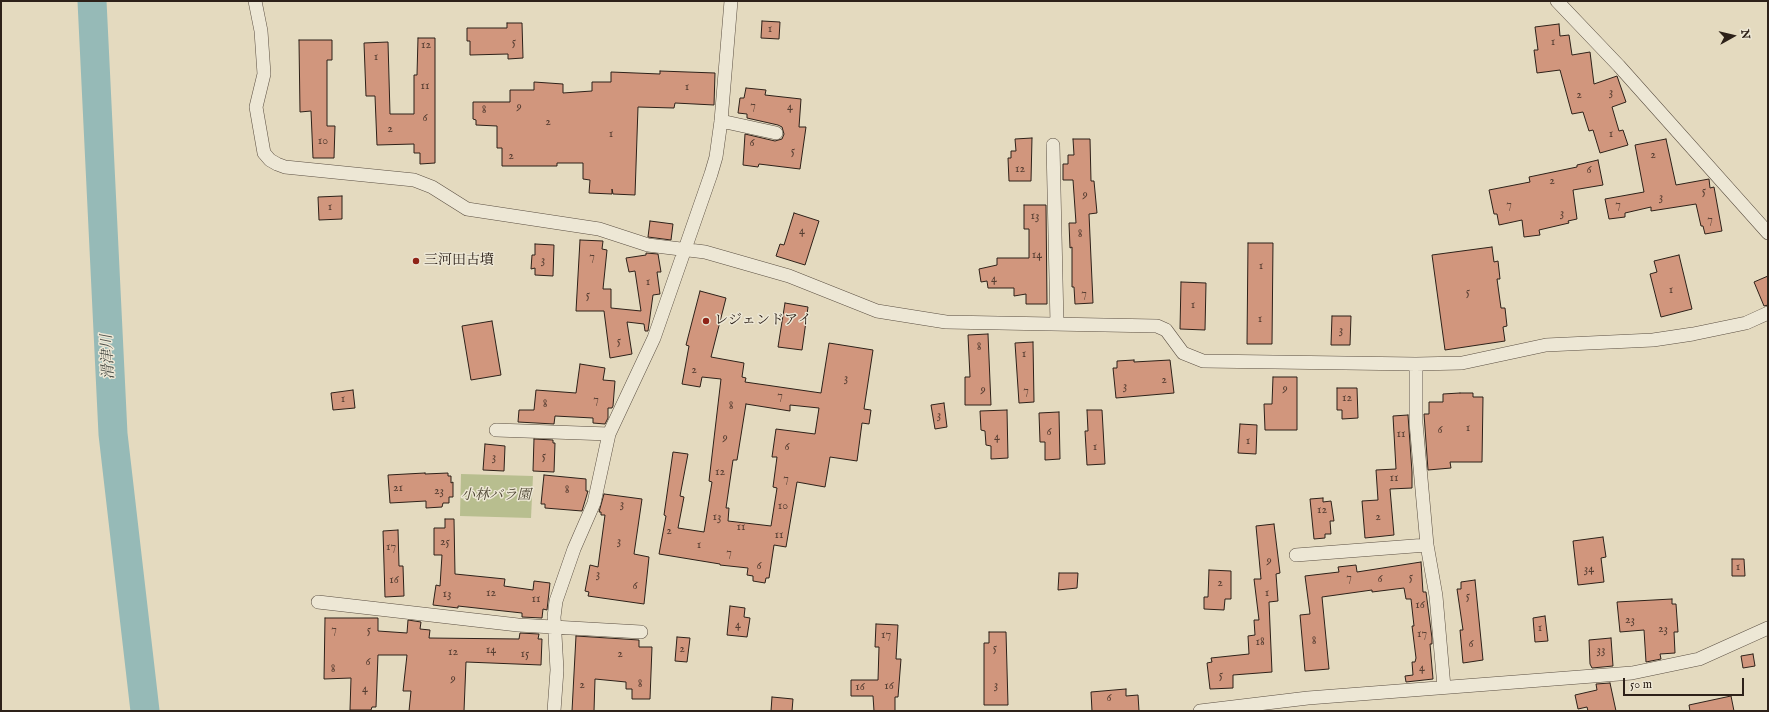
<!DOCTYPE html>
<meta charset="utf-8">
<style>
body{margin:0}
#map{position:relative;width:1769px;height:712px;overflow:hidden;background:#e4dabf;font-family:"IM FELL English",serif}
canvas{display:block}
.frame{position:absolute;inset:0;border:2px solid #2d2119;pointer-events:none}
.north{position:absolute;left:1713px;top:16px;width:40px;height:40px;-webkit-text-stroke:3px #ede7d5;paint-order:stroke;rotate:82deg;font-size:11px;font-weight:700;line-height:16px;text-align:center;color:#2d2119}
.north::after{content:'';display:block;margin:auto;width:14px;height:18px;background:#2d2119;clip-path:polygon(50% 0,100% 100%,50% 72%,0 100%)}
.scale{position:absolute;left:1623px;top:678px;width:121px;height:18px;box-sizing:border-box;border:2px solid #2d2119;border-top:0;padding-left:5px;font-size:12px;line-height:14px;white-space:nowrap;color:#2d2119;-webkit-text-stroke:3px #ede7d5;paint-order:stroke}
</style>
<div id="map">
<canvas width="1769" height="712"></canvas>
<div class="frame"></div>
<div class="north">N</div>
<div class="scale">50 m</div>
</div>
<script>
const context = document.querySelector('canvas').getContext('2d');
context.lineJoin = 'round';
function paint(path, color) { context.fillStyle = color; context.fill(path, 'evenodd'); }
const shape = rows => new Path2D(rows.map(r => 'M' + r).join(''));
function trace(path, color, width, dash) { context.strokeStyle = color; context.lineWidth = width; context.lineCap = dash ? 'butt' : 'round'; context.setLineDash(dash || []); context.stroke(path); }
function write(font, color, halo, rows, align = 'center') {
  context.font = font + ' "IM FELL English","Noto Serif JP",serif'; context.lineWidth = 3; context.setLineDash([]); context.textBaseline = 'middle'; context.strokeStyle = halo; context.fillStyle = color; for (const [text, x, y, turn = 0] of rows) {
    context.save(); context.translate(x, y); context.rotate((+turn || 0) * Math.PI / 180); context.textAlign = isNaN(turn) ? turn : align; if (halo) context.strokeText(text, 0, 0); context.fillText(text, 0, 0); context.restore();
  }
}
paint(shape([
 [461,474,533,476,531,518,460,516]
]), '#b8be8f');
trace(shape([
 [92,1,113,434,145,711]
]), '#96bab7', 29);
const building = shape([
 [762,21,780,22,779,39,761,38,762,21],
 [507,23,522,23,523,58,508,59,508,54,470,55,470,41,467,41,467,28,507,28,507,23],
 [1559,24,1560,36,1569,35,1572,55,1590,52,1594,84,1617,76,1626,102,1612,107,1619,131,1623,130,1628,145,1600,153,1593,130,1589,131,1583,112,1572,114,1560,70,1537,73,1534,50,1538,50,1535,27,1559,24],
 [418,38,435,38,435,163,420,164,420,153,414,153,414,144,377,145,375,96,366,96,364,43,388,42,390,114,414,114,414,75,417,75,418,38],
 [299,40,332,40,332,60,327,60,327,126,335,126,334,158,313,158,311,111,300,112,299,40],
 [660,71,715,73,714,105,675,103,674,108,638,107,635,195,613,194,612,189,612,194,589,193,590,180,583,179,583,163,557,163,557,166,502,166,502,148,497,148,497,126,476,125,476,120,473,119,473,102,510,102,510,90,534,90,534,82,563,84,563,93,592,91,592,82,611,82,611,72,660,74,660,71],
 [746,88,766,90,765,95,801,99,799,127,806,127,800,169,759,164,758,167,743,165,745,134,775,141,782,139,784,134,782,127,778,125,747,118,747,114,738,113,740,98,744,98,746,88],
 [1032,138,1031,181,1009,181,1008,158,1011,158,1011,151,1016,151,1015,139,1032,138],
 [1073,139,1090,139,1091,181,1094,181,1097,213,1089,214,1093,303,1075,304,1074,287,1072,287,1072,247,1070,248,1069,223,1076,223,1073,180,1063,180,1063,164,1068,164,1068,155,1074,155,1073,139],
 [1666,139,1676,185,1709,179,1710,188,1714,187,1722,231,1705,234,1703,226,1701,226,1696,204,1651,211,1651,207,1625,213,1625,217,1609,219,1605,199,1644,192,1635,145,1666,139],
 [1598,160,1603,185,1573,190,1577,219,1568,221,1569,223,1539,230,1540,235,1524,237,1522,220,1499,225,1497,214,1494,214,1489,190,1530,182,1529,177,1577,167,1577,165,1598,160],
 [342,196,342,219,319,220,318,197,342,196],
 [1024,205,1046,205,1047,304,1026,304,1026,294,1014,296,1014,288,988,288,987,281,981,282,979,269,997,265,997,258,1029,258,1029,229,1024,229,1024,205],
 [794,213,819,221,805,265,776,256,780,244,784,245,794,213],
 [650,221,673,224,671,240,648,237,650,221],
 [580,240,603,241,602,249,607,250,603,289,611,289,611,308,641,311,635,271,629,272,626,258,646,255,646,253,658,254,661,272,657,272,660,294,653,295,648,331,645,331,644,324,627,322,632,354,610,358,604,311,576,311,580,240],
 [1248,243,1273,243,1272,344,1247,344,1248,243],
 [535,244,554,245,553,276,535,275,535,268,531,269,532,255,535,255,535,244],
 [1492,247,1494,262,1498,261,1500,279,1497,279,1501,308,1505,308,1507,326,1503,327,1505,341,1445,350,1432,255,1492,247],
 [1679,255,1692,309,1661,317,1650,274,1657,272,1654,261,1679,255],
 [1768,276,1768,305,1764,306,1754,282,1768,276],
 [1181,282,1206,283,1205,330,1180,329,1181,282],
 [700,291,726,298,711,357,744,363,742,377,746,378,745,382,821,393,829,343,873,350,864,409,871,410,869,424,862,423,857,461,830,457,825,487,797,482,786,547,774,545,769,578,766,578,765,583,753,581,753,576,747,575,748,568,720,565,720,564,659,554,666,516,664,515,673,452,688,454,680,496,684,497,678,528,704,532,712,482,709,481,721,379,702,377,700,387,682,384,689,346,686,345,700,291],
 [746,404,790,411,790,405,819,408,815,434,776,429,772,457,777,457,773,487,777,488,771,526,728,521,729,508,726,508,733,460,737,460,746,404],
 [785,303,808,307,802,350,778,347,785,303],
 [1332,316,1351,316,1350,345,1331,345,1332,316],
 [492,321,501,375,471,380,462,326,492,321],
 [988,334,991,405,965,405,965,377,970,377,968,335,988,334],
 [1033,342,1034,402,1019,403,1015,343,1033,342],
 [1134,360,1134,362,1170,360,1174,393,1116,398,1113,368,1117,368,1117,361,1134,360],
 [580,364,605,368,603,380,615,381,613,406,612,408,608,408,608,418,605,424,593,423,593,418,555,416,554,424,518,422,519,410,534,410,536,390,576,393,580,364],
 [1273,377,1297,377,1297,430,1265,430,1264,404,1272,404,1273,377],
 [1337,388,1357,388,1358,418,1342,419,1342,410,1337,410,1337,388],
 [353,390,355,408,333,410,331,393,353,390],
 [1460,393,1473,393,1473,397,1483,397,1482,462,1450,462,1451,468,1428,470,1424,414,1429,414,1429,402,1443,402,1443,394,1460,393],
 [944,403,947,427,935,429,931,405,944,403],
 [1007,410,1008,458,991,459,991,446,986,445,985,431,981,430,980,411,1007,410],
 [1087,410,1102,410,1105,464,1087,465,1085,431,1088,431,1087,410],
 [1059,412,1060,459,1045,460,1045,442,1040,442,1039,413,1059,412],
 [1408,415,1412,472,1412,488,1390,489,1394,535,1365,538,1362,501,1378,500,1376,470,1396,469,1393,416,1408,415],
 [1240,424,1257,425,1256,454,1238,453,1240,424],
 [534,439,553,440,553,443,555,443,554,472,533,471,534,439],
 [485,444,505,446,504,471,483,470,485,444],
 [425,473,425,474,448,473,448,476,451,476,451,483,453,482,453,497,449,497,449,503,443,503,442,507,426,508,426,501,390,503,388,475,425,473],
 [544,475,586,479,586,491,588,491,582,511,545,508,545,504,541,504,544,475],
 [604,494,642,499,634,554,649,557,644,604,588,596,589,592,585,591,590,565,598,567,605,515,601,515,601,512,599,512,604,494],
 [1323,498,1323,502,1331,501,1334,521,1330,521,1331,534,1325,534,1325,538,1314,539,1310,499,1323,498],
 [445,519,454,519,455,574,505,579,504,586,533,590,534,581,550,583,547,610,543,609,542,618,522,617,522,613,458,606,458,608,433,605,436,585,440,586,442,555,434,555,434,528,445,528,445,519],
 [1274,524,1280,573,1276,574,1278,601,1269,602,1272,672,1233,675,1233,688,1210,689,1207,663,1212,662,1211,658,1249,654,1248,636,1255,635,1254,620,1259,620,1254,579,1261,579,1256,526,1274,524],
 [398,530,399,566,403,566,404,596,385,597,383,531,398,530],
 [1603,537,1606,557,1601,558,1604,582,1578,585,1573,541,1603,537],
 [1732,559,1744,559,1745,576,1732,576,1732,559],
 [1421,562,1423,592,1426,592,1432,638,1432,644,1430,644,1433,679,1406,682,1405,676,1413,675,1412,662,1415,662,1416,658,1412,626,1414,626,1411,599,1406,599,1404,588,1372,592,1372,590,1322,597,1329,669,1305,671,1300,615,1310,614,1305,576,1339,572,1338,567,1356,565,1357,572,1421,562],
 [1209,570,1231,571,1231,599,1225,599,1224,610,1204,609,1204,597,1208,597,1209,570],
 [1059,573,1078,573,1077,588,1058,590,1059,573],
 [1475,580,1483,660,1463,663,1460,630,1463,630,1457,589,1461,589,1461,582,1475,580],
 [1672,599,1672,604,1676,604,1678,632,1674,632,1675,653,1660,654,1661,659,1646,662,1644,630,1620,632,1617,602,1672,599],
 [730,606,745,608,744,617,750,618,747,637,727,635,730,606],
 [1545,616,1548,641,1535,642,1533,618,1545,616],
 [325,618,378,618,378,631,407,633,408,620,421,622,420,629,430,630,429,638,519,639,520,633,539,634,538,639,542,639,541,665,466,662,464,711,409,711,411,691,403,691,407,655,378,655,376,707,372,707,371,710,350,710,351,678,324,679,325,618],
 [876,624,898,625,896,659,901,659,898,697,895,697,895,711,874,711,873,696,851,696,851,680,878,680,879,647,875,647,876,624],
 [989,632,1006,632,1008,705,984,705,984,643,989,643,989,632],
 [576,636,639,640,639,647,652,647,650,699,632,699,632,689,626,689,626,682,595,679,594,711,572,711,576,636],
 [677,637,690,638,687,662,675,661,677,637],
 [1611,638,1613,666,1592,668,1590,664,1589,640,1611,638],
 [1753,654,1755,666,1743,668,1741,656,1753,654],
 [1610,683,1616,711,1588,711,1587,707,1578,709,1575,695,1597,690,1596,684,1610,683],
 [1126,689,1126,696,1138,695,1139,711,1092,711,1091,692,1126,689],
 [1731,696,1734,711,1690,711,1689,705,1731,696],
 [772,697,793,699,792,711,771,711,772,697]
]);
paint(building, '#d1967d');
trace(building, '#2d2119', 1);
const street = shape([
 [255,1,261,31,264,74,256,107,264,153,270,160,277,164,285,167,414,180,432,187,467,209,599,229,648,245,705,252,789,276,877,311,946,322,1157,326,1166,330,1183,353,1203,361,1416,364,1462,363,1546,345,1653,340,1693,334,1746,323,1768,313],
 [1557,1,1619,66,1768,233],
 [721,121,776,133],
 [1053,145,1057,324],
 [1416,364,1416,423,1427,545,1436,596,1444,687],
 [496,430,609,434],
 [1296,555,1427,545],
 [318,602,518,625,641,632],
 [554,711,557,670,554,617,556,601,574,549,594,503,609,434,654,338,711,174,716,157,721,121,731,1],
 [1200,711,1308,698,1632,673,1699,659,1768,628]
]);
trace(street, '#5b4f42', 14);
trace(street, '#ede7d5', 13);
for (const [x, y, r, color] of [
 [416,261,4,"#8f2418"],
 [706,321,4,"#8f2418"]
]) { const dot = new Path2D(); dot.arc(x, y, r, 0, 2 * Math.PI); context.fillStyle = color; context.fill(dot); trace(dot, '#ede7d5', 1.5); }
write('12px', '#563e32', null, [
 ["1",770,30],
 ["5",514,43],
 ["1",1553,43],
 ["12",426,46],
 ["1",376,58],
 ["11",425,87],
 ["1",687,88],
 ["3",1611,93],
 ["2",1579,96],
 ["7",753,107],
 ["9",519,108],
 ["4",790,108],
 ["8",484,111],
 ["6",425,119],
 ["2",548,123],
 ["2",390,130],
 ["1",611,135],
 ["1",1611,135],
 ["10",323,142],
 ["6",752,144],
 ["5",793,152],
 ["2",1653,156],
 ["2",511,157],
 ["12",1020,170],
 ["6",1589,171],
 ["2",1552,182],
 ["5",1704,192],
 ["9",1085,196],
 ["3",1661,198],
 ["7",1509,206],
 ["7",1618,206],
 ["1",330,208],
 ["3",1562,214],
 ["13",1035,217],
 ["7",1710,221],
 ["4",802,232],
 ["8",1080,235],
 ["14",1037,256],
 ["7",592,258],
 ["3",543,261],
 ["1",1261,267],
 ["4",994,280],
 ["1",648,283],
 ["1",1671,291],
 ["5",1468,293],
 ["7",1084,295],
 ["5",588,296],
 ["1",1193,306],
 ["1",1260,320],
 ["3",1341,331],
 ["5",619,342],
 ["8",979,348],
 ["1",1024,355],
 ["2",694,371],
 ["3",846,379],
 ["2",1164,381],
 ["3",1125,387],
 ["9",1285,390],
 ["9",983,391],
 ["7",1026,392],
 ["7",780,397],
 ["12",1347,399],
 ["1",343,400],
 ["7",596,401],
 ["8",545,405],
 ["8",731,407],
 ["3",939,416],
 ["1",1468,429],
 ["6",1440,431],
 ["6",1049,433],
 ["11",1401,435],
 ["4",997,438],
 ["9",725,439],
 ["1",1248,442],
 ["6",787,448],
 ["1",1095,448],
 ["5",544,457],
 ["3",494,458],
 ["12",720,473],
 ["11",1394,479],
 ["7",786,480],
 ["21",398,489],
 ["8",567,491],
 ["23",439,492],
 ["3",622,505],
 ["10",783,507],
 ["12",1322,511],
 ["13",717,518],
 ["2",1378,518],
 ["11",741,528],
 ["2",669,532],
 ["11",779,536],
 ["3",619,542],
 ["25",445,543],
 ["1",699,546],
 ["17",391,548],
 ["7",729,554],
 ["9",1269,562],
 ["6",759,567],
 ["1",1738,568],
 ["34",1589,570],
 ["3",598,575],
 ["5",1411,578],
 ["7",1349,579],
 ["6",1380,580],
 ["16",394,581],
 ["2",1220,584],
 ["6",635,587],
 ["12",491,594],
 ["1",1267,594],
 ["13",447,595],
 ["5",1468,597],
 ["11",536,600],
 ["16",1420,606],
 ["23",1630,621],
 ["4",738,626],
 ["1",1540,629],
 ["23",1663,630],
 ["7",334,631],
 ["5",369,631],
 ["17",1422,635],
 ["17",886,636],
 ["8",1314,642],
 ["18",1260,643],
 ["6",1471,645],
 ["5",995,649],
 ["2",682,650],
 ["14",491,651],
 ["33",1601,651],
 ["12",453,653],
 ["15",525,655],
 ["2",620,655],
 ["6",368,663],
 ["4",1422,669],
 ["8",333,670],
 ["5",1221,676],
 ["9",453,680],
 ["8",640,685],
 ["2",582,686],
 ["3",996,686],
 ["16",889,687],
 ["16",860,688],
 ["4",365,690],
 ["6",1109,699]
]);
write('14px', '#2d2119', '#ede7d5', [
 ["三河田古墳",424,261],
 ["レジェンドアイ",714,321]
], 'left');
write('italic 14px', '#504836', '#ede7d5', [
 ["小林バラ園",496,496]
]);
write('italic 15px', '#4c4f48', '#ede7d5', [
 ["滑津川",109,357,-93]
]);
</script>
